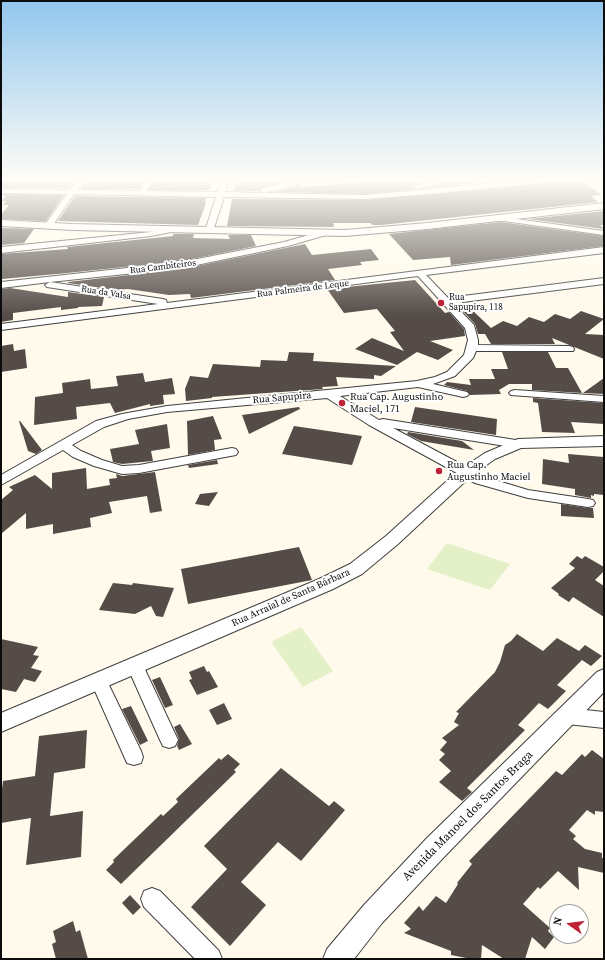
<!DOCTYPE html>
<meta charset="utf-8">
<style>
body{margin:0}
#map{position:relative;width:605px;height:960px;overflow:hidden;background:#fffaeb;font-family:"Source Serif 4",serif}
canvas{display:block}
.frame{position:absolute;inset:0;border:2px solid #0c0c0c;pointer-events:none}
.north{position:absolute;left:549px;top:904px;width:40px;height:40px;box-sizing:border-box;background:#fff;border:1px solid #9e9e9e;border-radius:50%;rotate:284deg;font-size:11px;font-weight:700;line-height:16px;text-align:center;color:#0c0c0c}
.north::after{content:'';display:block;margin:auto;width:14px;height:18px;background:#bd2334;clip-path:polygon(50% 0,100% 100%,50% 72%,0 100%)}
</style>
<div id="map">
<canvas width="605" height="960"></canvas>
<div class="frame"></div>
<div class="north">N</div>
</div>
<script>
const context = document.querySelector('canvas').getContext('2d');
context.lineJoin = 'round';
function paint(path, color) { context.fillStyle = color; context.fill(path, 'evenodd'); }
const shape = rows => new Path2D(rows.map(r => 'M' + r).join(''));
function trace(path, color, width, dash) { context.strokeStyle = color; context.lineWidth = width; context.lineCap = dash ? 'butt' : 'round'; context.setLineDash(dash || []); context.stroke(path); }
function write(font, color, halo, rows, align = 'center') {
  context.font = font + ' "Source Serif 4",serif'; context.lineWidth = 4; context.setLineDash([]); context.textBaseline = 'middle'; context.strokeStyle = halo; context.fillStyle = color; for (const [text, x, y, turn = 0] of rows) {
    context.save(); context.translate(x, y); context.rotate((+turn || 0) * Math.PI / 180); context.textAlign = isNaN(turn) ? turn : align; if (halo) context.strokeText(text, 0, 0); context.fillText(text, 0, 0); context.restore();
  }
}
paint(shape([
 [447,543,510,564,490,590,427,569],
 [301,627,333,671,303,687,271,642]
]), '#e4f0c7');
paint(shape([
 [1,181,75,181,69,188,1,188],
 [85,181,143,181,139,189,81,189],
 [153,181,212,181,209,190,149,190],
 [241,181,287,181,261,188,259,191,234,191,236,183,241,183],
 [375,181,425,181,413,186,413,187,414,189,365,194,275,192,300,185,304,187],
 [444,181,494,181,427,188],
 [544,181,582,181,602,195,591,196,598,202,381,225,373,225,370,223,333,223,334,227,227,226,232,199,365,200,540,184],
 [1,194,64,195,46,221,41,221,1,219,1,215,9,205,3,205,6,201,1,201,6,196],
 [75,196,206,198,205,203,206,203,198,225,58,221],
 [604,211,604,225,600,225,604,229,528,219],
 [501,222,604,236,604,246,451,265,450,257,413,260,389,234],
 [1,228,34,229,24,243,1,245],
 [173,234,194,234,193,238,230,239,228,235,251,235,256,246,182,261,67,273,2,279,1,278,1,254,68,249,67,247,173,236],
 [305,244,312,255,371,249,379,260,360,262,362,265,328,269,335,280,191,298,190,294,169,295,128,289,115,290,68,283,68,282,182,269],
 [415,280,445,313,449,312,464,329,465,336,430,341,453,350,438,360,417,352,397,365,355,349,372,338,404,351,390,332,395,331,377,309,344,313,327,289],
 [10,288,68,297,68,292,104,297,102,306,78,307,78,308,61,310,61,307,13,313,13,320,1,322,2,289],
 [471,309,491,328,503,321,517,326,529,317,544,322,555,314,570,319,581,311,604,319,585,334,604,335,604,359,552,338,555,344,491,344,485,334,478,334,475,324,462,310],
 [13,344,14,351,25,349,27,368,1,372,1,346],
 [289,352,314,353,313,361,396,366,381,376,374,375,374,379,336,377,338,386,322,387,323,389,212,397,212,398,186,401,185,389,190,376,208,378,213,364,260,367,261,360,287,361],
 [502,352,548,352,556,368,568,368,582,393,532,390,532,384,509,384,499,390,501,394,470,395,467,391,444,385,447,382,471,385,469,379,495,379,491,369,508,369],
 [143,373,145,382,172,378,175,394,163,395,164,404,150,406,150,404,115,413,110,403,76,407,77,419,34,425,35,397,63,393,62,383,90,379,91,389,118,386,116,376],
 [604,378,604,394,583,393],
 [533,398,604,403,604,424,571,422,575,433,542,432,538,403,533,402],
 [299,407,300,409,249,434,242,415],
 [415,407,497,419,496,435,411,422],
 [213,416,222,439,214,440,215,450,188,455,187,421],
 [19,421,20,421,42,450,36,454,28,451],
 [167,424,170,448,151,451,153,461,122,464,113,462,110,449,139,444,135,430],
 [294,426,362,436,352,465,282,454],
 [408,432,462,441,474,450,421,441,407,434],
 [568,454,604,457,604,495,594,494,594,496,591,495,591,498,575,495,575,489,542,484,543,459,569,463],
 [217,460,218,464,189,468,188,465],
 [86,468,87,489,110,485,109,479,117,478,116,474,122,476,139,474,155,472,162,511,150,513,147,496,109,502,112,513,90,518,91,527,53,534,53,524,26,529,26,513,1,534,1,500,13,490,9,487,35,475,52,489,52,473],
 [218,492,209,506,195,504,200,494],
 [561,504,588,508,593,508,594,518,561,516],
 [299,547,312,580,188,604,181,569],
 [577,556,582,559,585,556,604,567,604,571,595,580,604,586,604,617,573,597,569,602,558,595,559,594,551,588,575,568,569,564],
 [113,583,132,585,133,583,174,588,163,617,156,616,151,606,135,614,99,610],
 [517,634,543,651,557,638,579,651,585,645,602,656,591,666,582,660,557,685,566,691,548,709,539,703,518,725,525,730,467,788,472,792,462,801,439,782,451,771,439,760,445,754,440,750,447,742,442,738,459,725,454,722,459,713,456,712,495,672,500,662,505,645,511,641],
 [1,639,38,647,33,655,39,656,31,668,42,671,35,682,24,679,16,692,1,689],
 [204,666,207,672,209,671,218,687,197,695,189,680,192,679,189,672],
 [160,677,173,705,165,708,152,680],
 [224,703,232,719,217,725,209,710],
 [131,706,148,741,140,745,122,709],
 [180,724,192,744,179,750,177,746,179,739,174,727],
 [87,730,85,768,54,773,50,816,83,811,81,857,26,865,31,818,1,823,1,797,3,781,35,776,39,736],
 [592,750,604,759,604,812,595,811,595,815,587,810,569,830,576,836,573,839,585,849,602,853,602,858,604,858,604,873,578,867,579,890,558,871,540,889,538,887,523,904,550,928,548,931,554,937,545,949,532,937,525,959,504,959,482,945,481,959,471,959,451,955,451,951,404,933,411,929,404,923,419,906,423,911,436,896,446,903,458,884,457,883,472,864,469,861,556,771,562,775,582,754,585,757],
 [228,754,240,764,234,770,236,772,121,884,106,870,114,862,113,860,161,814,163,816,178,802,176,799,219,758,221,760],
 [281,768,329,806,334,801,345,810,301,861,278,842,241,882,266,905,230,946,191,907,227,869,204,846],
 [130,895,141,907,133,915,122,903],
 [73,921,76,932,80,930,88,959,56,959,52,944,56,942,53,931]
]), '#554c48');
const minor = shape([
 [77,181,84,181,78,190,140,191,145,181,152,181,147,191,218,192,221,181,228,181,225,192,264,193,260,191,261,189,295,181,309,181,264,193,365,195,515,181,543,181,540,183,432,194,365,199,224,197,213,231,209,233,205,231,216,197,74,194,51,228,48,228,44,226,67,194,1,193,1,189,70,190,77,181],
 [430,181,443,181,418,189,414,187,430,181],
 [494,216,604,231,604,235,497,220,493,218,494,216],
 [168,228,171,228,171,232,151,236,1,253,1,247,151,232,168,228],
 [323,231,327,233,326,235,288,246,182,268,50,282,163,299,166,300,167,303,604,247,604,253,426,275,474,325,478,340,478,345,569,346,573,347,574,349,573,351,476,351,473,358,455,376,433,384,467,392,469,394,467,396,463,397,418,387,340,396,379,420,383,419,522,441,524,444,522,447,518,448,393,428,485,477,528,490,588,499,593,500,595,503,593,506,588,507,528,498,475,483,369,425,327,398,167,412,128,419,104,427,72,445,81,451,102,460,122,466,139,465,232,448,236,449,238,452,236,455,139,473,122,474,94,466,73,457,63,450,1,485,1,475,96,421,122,414,167,406,417,381,435,377,447,372,464,355,468,340,465,328,418,276,1,330,1,324,158,304,47,287,45,285,50,282,1,288,1,282,182,262,284,242,323,231],
 [604,278,604,284,463,302,458,299,463,296,604,278],
 [515,390,604,396,604,402,511,395,509,393,511,391,515,390],
 [135,659,141,661,178,740,175,746,169,748,163,746,160,740,127,666,129,661,135,659],
 [99,675,105,677,141,751,143,757,141,763,134,765,127,763,91,682,93,677,99,675],
 [567,708,604,712,604,728,567,724,561,721,558,716,561,711,567,708],
 [152,888,160,891,219,951,222,959,195,959,144,907,141,899,144,891,152,888]
]);
const tertiary = shape([
 [604,203,604,209,427,229,345,236,72,230,1,226,1,220,72,224,345,230,427,223,604,203],
 [604,436,604,446,521,448,495,459,471,476,398,544,362,574,333,589,1,732,1,713,319,579,350,564,386,536,459,470,485,453,518,439,604,436],
 [604,669,604,692,445,856,382,923,354,959,323,959,327,949,364,905,427,838,597,672,604,669]
]);
trace(minor, '#3f3f3f', 2);
trace(tertiary, '#3f3f3f', 2);
paint(minor, '#fff');
paint(tertiary, '#fff');
const sky = context.createLinearGradient(0, 0, 0, 316);
sky.addColorStop(0, '#91c6ee');
sky.addColorStop(0.57, '#fffdf6');
sky.addColorStop(1, '#fffdf600');
context.fillStyle = sky;
context.fillRect(0, 0, 605, 316);
for (const [x, y, r, color] of [
 [441,303,4,"#bd2334"],
 [342,403,4,"#bd2334"],
 [439,471,4,"#bd2334"]
]) { const dot = new Path2D(); dot.arc(x, y, r, 0, 2 * Math.PI); context.fillStyle = color; context.fill(dot); trace(dot, '#fff', 1.5); }
write('9px', '#0c0c0c', '#fff', [
 ["Rua Cambiteiros",163,267,-7],
 ["Rua Palmeira de Leque",303,289,-7],
 ["Rua da Valsa",106,293,9]
]);
write('9px', '#0c0c0c', '#fff', [
 ["Rua",449,298],
 ["Sapupira, 118",449,308]
], 'left');
write('10px', '#0c0c0c', '#fff', [
 ["Rua Cap. Augustinho",350,397],
 ["Maciel, 171",350,409],
 ["Rua Cap.",447,465],
 ["Augustinho Maciel",447,477]
], 'left');
write('10px', '#0c0c0c', '#fff', [
 ["Rua Sapupira",282,398,-5],
 ["Rua Arraial de Santa Bárbara",291,598,-24]
]);
write('12px', '#0c0c0c', '#fff', [
 ["Avenida Manoel dos Santos Braga",468,816,-45]
]);
</script>
